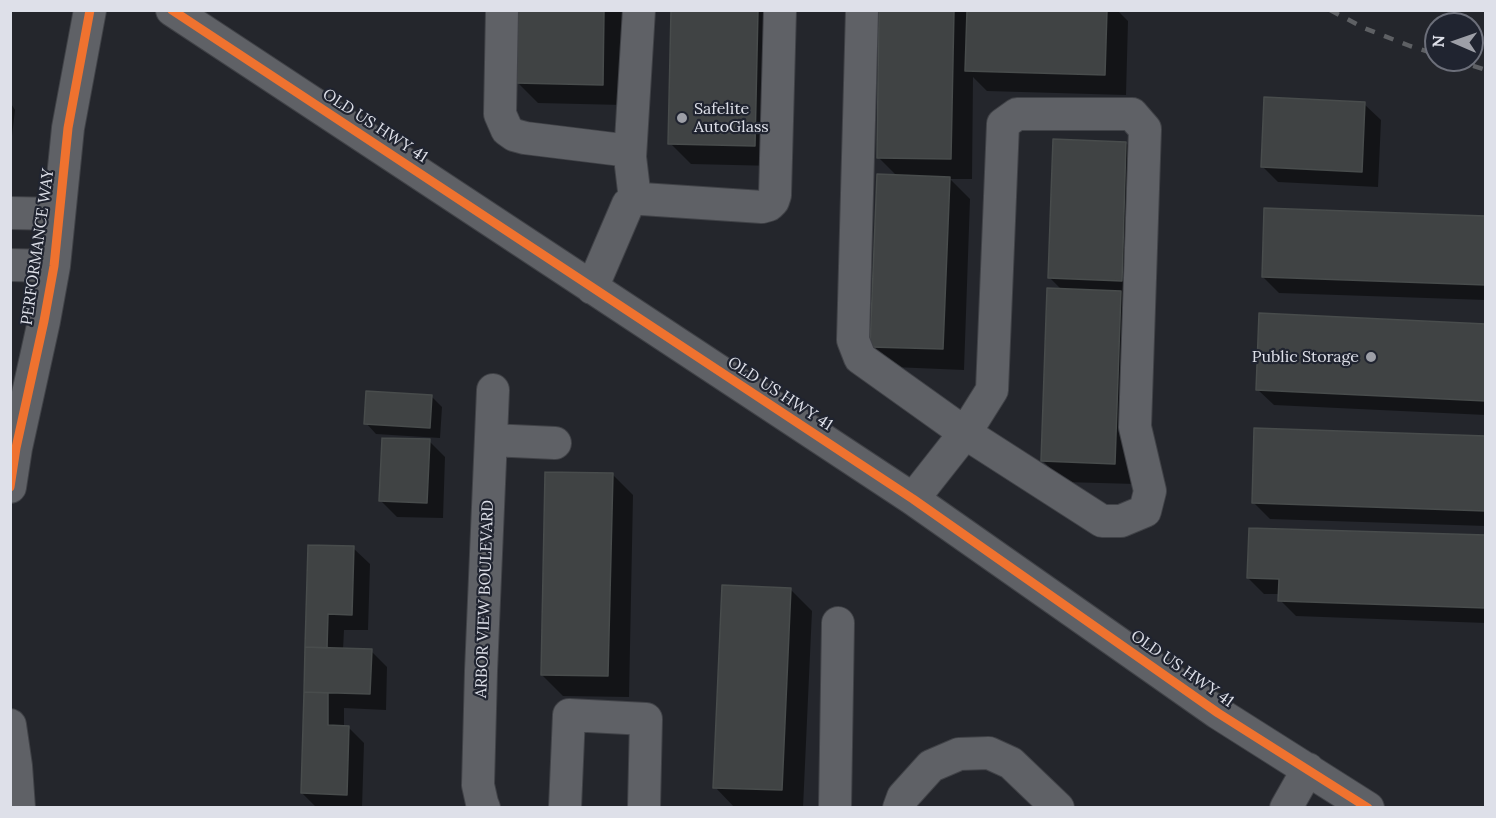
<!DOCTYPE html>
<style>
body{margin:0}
#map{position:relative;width:1496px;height:818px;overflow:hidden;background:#24262c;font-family:Lora,serif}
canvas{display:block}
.frame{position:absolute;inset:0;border:12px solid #dee0e9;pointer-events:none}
.north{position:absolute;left:1424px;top:12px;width:60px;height:60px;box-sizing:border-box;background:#202430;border:2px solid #6c6f7a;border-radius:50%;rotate:272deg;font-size:16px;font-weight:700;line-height:24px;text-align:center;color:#dee0e9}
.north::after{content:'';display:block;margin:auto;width:21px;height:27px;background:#9d9fa7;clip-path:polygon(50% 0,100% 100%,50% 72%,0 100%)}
</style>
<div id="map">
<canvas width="1496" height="818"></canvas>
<div class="frame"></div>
<div class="north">N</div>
</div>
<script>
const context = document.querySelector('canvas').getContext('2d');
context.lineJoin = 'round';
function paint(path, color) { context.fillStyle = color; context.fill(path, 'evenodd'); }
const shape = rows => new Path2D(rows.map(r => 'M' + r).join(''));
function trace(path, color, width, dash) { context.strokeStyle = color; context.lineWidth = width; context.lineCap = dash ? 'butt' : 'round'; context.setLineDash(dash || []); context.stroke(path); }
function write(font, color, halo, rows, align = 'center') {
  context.font = font + ' Lora,serif'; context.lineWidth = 4.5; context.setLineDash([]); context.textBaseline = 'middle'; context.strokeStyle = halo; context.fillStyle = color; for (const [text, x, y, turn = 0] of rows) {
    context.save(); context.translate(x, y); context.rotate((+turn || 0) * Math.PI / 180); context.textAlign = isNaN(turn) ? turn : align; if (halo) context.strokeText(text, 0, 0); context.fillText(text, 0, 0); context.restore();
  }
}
paint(shape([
 [518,10,625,10,623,105,538,103,517,82],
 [673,10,779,10,776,166,691,164,670,143],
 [880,10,1117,10,1128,21,1126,95,987,91,973,77,972,179,950,179,970,199,964,370,893,367,872,346,897,176,878,157],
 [10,102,15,110,10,153],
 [1364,104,1381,120,1378,187,1278,182,1262,166],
 [1126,143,1147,164,1135,484,1064,482,1043,461,1062,290,1049,277],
 [1486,217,1486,300,1279,293,1263,277],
 [1486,325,1486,415,1274,405,1257,389],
 [431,396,442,407,440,438,376,434,366,423],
 [1486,438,1486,526,1270,519,1253,502],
 [429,441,445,457,443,518,397,517,380,500],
 [612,474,633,495,629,697,563,696,542,675],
 [1486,537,1486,623,1296,616,1280,600,1280,594,1264,594,1248,578],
 [310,547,353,548,370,564,368,630,344,630,343,650,371,651,387,667,386,710,344,708,344,727,348,727,364,743,362,808,317,808,302,793],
 [791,590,812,611,803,808,735,808,715,787]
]), '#0007');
const building = shape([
 [517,10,604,10,603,85,515,83,517,10],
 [671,10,758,10,755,146,668,144,671,10],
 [879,10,954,10,951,159,877,158,879,10],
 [967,10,1107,10,1105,75,965,71,967,10],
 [1264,97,1365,102,1362,172,1261,167,1264,97],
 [1053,139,1126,142,1122,281,1048,278,1053,139],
 [877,174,950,177,943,349,870,347,877,174],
 [1264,208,1486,216,1486,285,1262,277,1264,208],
 [1047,288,1121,291,1115,464,1041,461,1047,288],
 [1259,313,1486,324,1486,401,1256,390,1259,313],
 [366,391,432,395,430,428,364,424,366,391],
 [1254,428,1486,436,1486,511,1252,503,1254,428],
 [382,438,430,439,427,503,379,501,382,438],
 [545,472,613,473,608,676,541,675,545,472],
 [1249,528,1486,535,1486,608,1278,601,1279,579,1247,578,1249,528],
 [308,545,354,546,352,615,328,614,327,648,305,647,308,545],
 [722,585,791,588,782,790,713,788,722,585],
 [305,647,372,649,370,694,304,692,305,647],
 [304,692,328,693,328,725,349,726,347,795,301,793,304,692]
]);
paint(building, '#404344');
trace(building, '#484c4c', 1.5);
const minor = shape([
 [172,10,913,499,1218,713,1368,808],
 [502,10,500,114,507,130,514,135,525,138,622,150,630,157,635,199],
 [862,10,853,340,860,358,965,433,1102,521,1121,521,1145,511,1150,491,1135,427,1145,129,1132,114,1017,114,1003,124,992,390,965,433,913,499],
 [630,157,639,10],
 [10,213,59,214],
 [10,265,54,266],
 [592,288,628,204,635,199,642,199,762,207,769,205,773,201,775,195,780,10],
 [491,440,555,443],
 [10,487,16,448,44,321,54,266,68,128,90,10],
 [10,725,16,766,19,808],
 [484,808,482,803,478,785,481,671,493,390],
 [565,808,569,715,646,719,644,808],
 [835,808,838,623],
 [899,808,903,797,931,766,959,754,989,753,1011,763,1058,808],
 [1286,808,1308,769]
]);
trace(minor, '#404247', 34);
trace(minor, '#5f6166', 32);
trace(shape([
 [1330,10,1364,28,1410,46,1436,54],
 [1454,60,1486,70]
]), '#5e6064', 4.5, [10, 10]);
trace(shape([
 [172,10,913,499,1218,713,1368,808],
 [10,487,16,448,44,321,54,266,68,128,90,10]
]), '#ef722f', 9);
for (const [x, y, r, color] of [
 [682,118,6,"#9d9fa7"],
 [1371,357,6,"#9d9fa7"]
]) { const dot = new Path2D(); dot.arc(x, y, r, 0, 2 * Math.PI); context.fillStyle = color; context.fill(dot); trace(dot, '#202430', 2); }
write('16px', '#dee0e9', '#202430', [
 ["Safelite",694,109],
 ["AutoGlass",694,127],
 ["Public Storage",1359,357,"right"]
], 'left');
write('16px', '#dee0e9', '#202430', [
 ["OLD US HWY 41",375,126,33],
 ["PERFORMANCE WAY",38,247,-82],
 ["OLD US HWY 41",780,394,33],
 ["ARBOR VIEW BOULEVARD",485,599,-88],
 ["OLD US HWY 41",1182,669,35]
]);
</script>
